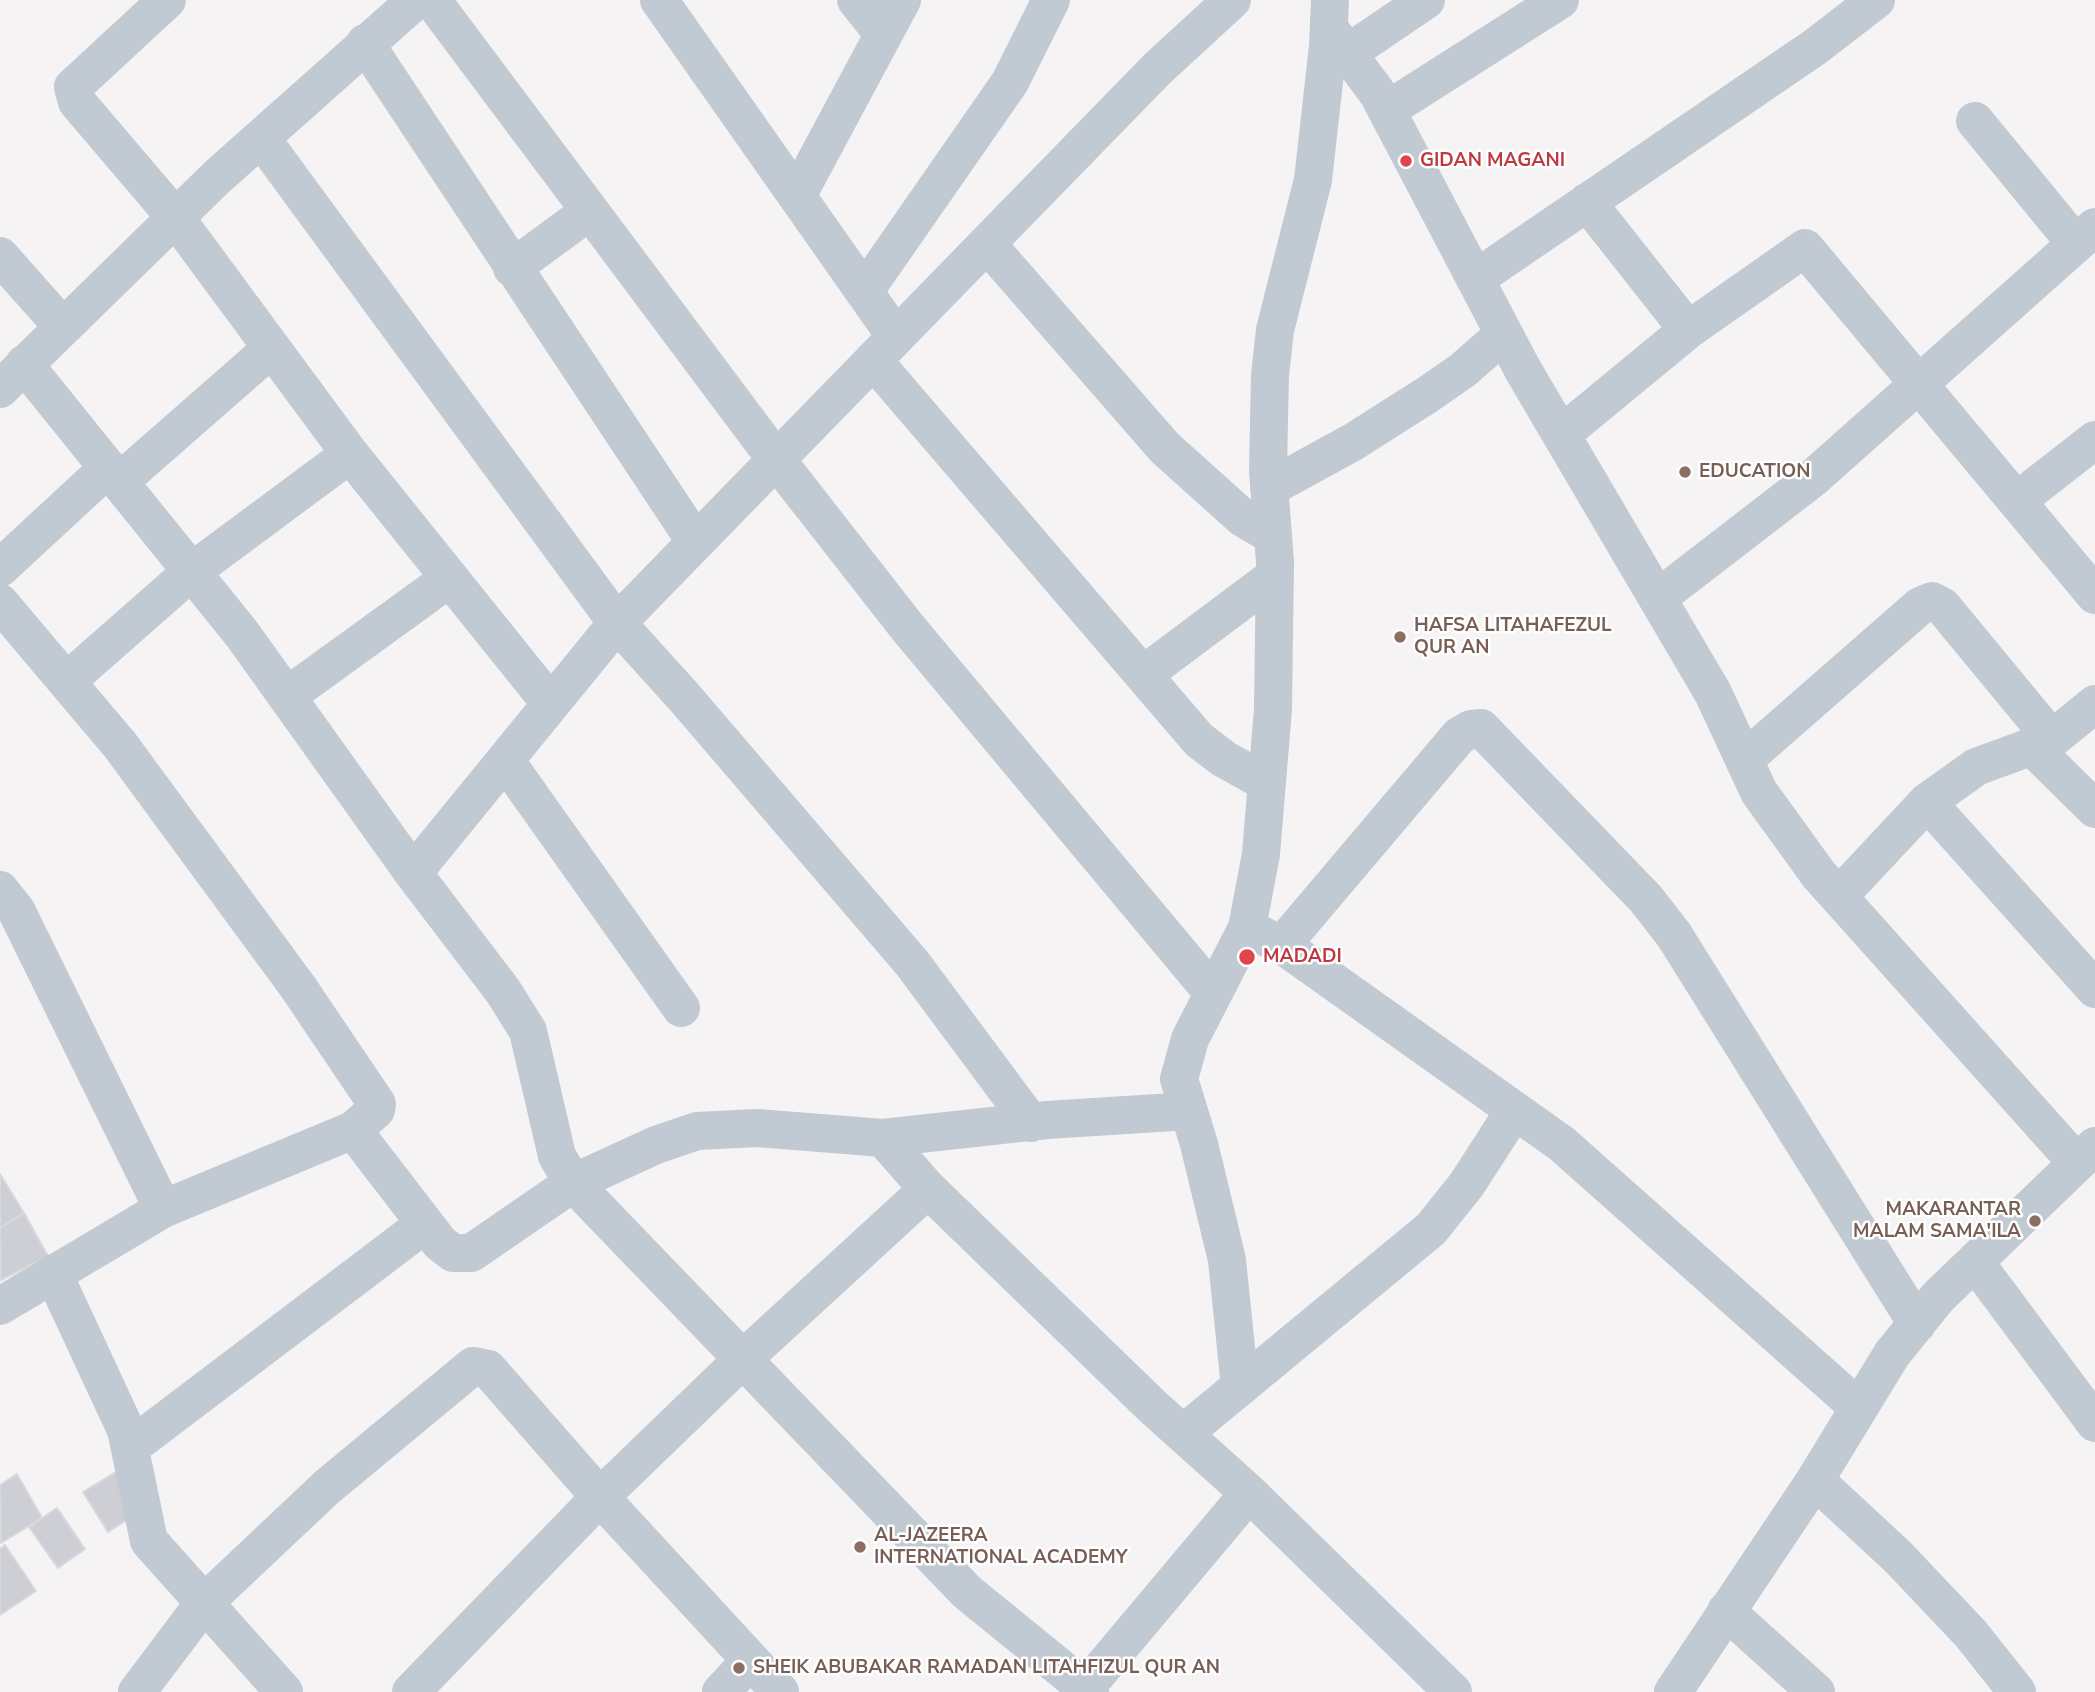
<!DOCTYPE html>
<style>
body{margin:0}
canvas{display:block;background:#f5f3f3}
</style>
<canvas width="2095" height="1692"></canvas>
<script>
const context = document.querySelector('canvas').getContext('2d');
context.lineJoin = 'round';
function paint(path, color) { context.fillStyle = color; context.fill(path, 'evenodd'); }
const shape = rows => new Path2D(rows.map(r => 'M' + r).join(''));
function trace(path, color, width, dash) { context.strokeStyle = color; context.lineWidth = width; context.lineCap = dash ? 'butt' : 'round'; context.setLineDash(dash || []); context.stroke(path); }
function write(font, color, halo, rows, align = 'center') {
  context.font = font + ' "Nunito Sans",sans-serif'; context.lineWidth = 5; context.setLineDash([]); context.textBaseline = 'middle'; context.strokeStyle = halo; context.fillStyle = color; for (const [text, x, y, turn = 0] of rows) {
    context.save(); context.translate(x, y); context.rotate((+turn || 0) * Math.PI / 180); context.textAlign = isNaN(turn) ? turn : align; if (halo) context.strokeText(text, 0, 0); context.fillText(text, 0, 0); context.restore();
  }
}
const building = shape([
 [0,1174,24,1213,0,1228,0,1174],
 [24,1213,48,1256,1,1280,0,1228,24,1213],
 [124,1467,139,1512,108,1532,83,1492,124,1467],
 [17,1474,42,1518,1,1543,0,1485,17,1474],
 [57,1508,85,1549,58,1568,29,1527,57,1508],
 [5,1545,36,1591,0,1615,0,1549,5,1545]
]);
paint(building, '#cdcfd5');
trace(building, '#d7d9de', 2);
trace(shape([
 [167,0,73,87,77,102,175,217,350,454,551,704],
 [432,0,775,458,908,628,1213,993],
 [659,0,896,337],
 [856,0,883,34],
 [1329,28,1378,94,1523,370,1713,693,1759,792,1819,875,2077,1163],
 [365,43,695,541],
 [1348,53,1426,0],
 [1387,110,1560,0],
 [1975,121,2076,244],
 [261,138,617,623,684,697,912,963,1031,1123],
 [797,196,902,0],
 [1587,202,1688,330],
 [987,244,1165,448,1243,518,1273,536],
 [0,256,63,327],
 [512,268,590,211],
 [1475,279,1815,47,1876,0],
 [864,292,1010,82,1051,0],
 [873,360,1199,740,1224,759,1267,783],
 [24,364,242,634,413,873,503,991,528,1031,557,1156,573,1183,967,1592,1090,1692],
 [0,389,217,177,416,0],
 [1563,433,1688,330,1805,248,2095,595],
 [119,482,272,348],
 [1269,488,1353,442,1427,395,1463,370,1504,334],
 [2018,500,2095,440],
 [0,568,108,468],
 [1659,597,1812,479,2095,227],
 [0,603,120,745,298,987,377,1104,376,1110,353,1130,163,1209,0,1306],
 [1144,674,1275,576],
 [67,681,191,572,350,454],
 [287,696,450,578],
 [2033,748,2095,809],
 [505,760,681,1008],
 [1744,760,1920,606,1932,601,1943,607,2052,739],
 [1927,802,2095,989],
 [413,873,617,623,1157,69,1232,0],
 [0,890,16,910,163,1209],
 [1839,896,1927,802,1976,767,2052,739,2095,704],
 [1259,934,1282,945,1562,1144,1859,1408],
 [1282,945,1459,736,1471,729,1481,728,1646,899,1674,935,1917,1324],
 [353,1130,440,1243,453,1253,471,1253,573,1183,656,1145,697,1131,757,1128,883,1138,1047,1120,1189,1111],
 [883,1138,928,1189,1153,1407,1249,1493,1453,1692],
 [1975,1262,2095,1423],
 [53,1273,126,1430,149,1541,284,1692],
 [1240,1387,1227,1260,1199,1144,1179,1079,1190,1039,1247,928,1261,854,1273,709,1275,562,1268,471,1270,375,1275,330,1313,180,1328,46,1330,0],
 [1184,1433,1431,1229,1467,1184,1514,1111],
 [132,1446,425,1224],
 [1815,1480,1898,1557,1971,1634,2017,1692],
 [1726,1611,1816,1692],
 [137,1692,204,1603,327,1487,473,1366,488,1369,600,1497,780,1692],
 [411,1692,600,1497,744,1358,928,1189],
 [721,1692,749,1662],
 [1082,1692,1249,1493],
 [1673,1692,1815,1480,1892,1354,1938,1297,2095,1146]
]), '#c1cad2', 38);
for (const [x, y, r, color] of [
 [1406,161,7,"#e0444e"],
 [1685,472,7,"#8d6e63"],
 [1400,637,7,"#8d6e63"],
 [1247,957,9,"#e0444e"],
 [2035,1221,7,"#8d6e63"],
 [860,1547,7,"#8d6e63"],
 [739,1668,7,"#8d6e63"]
]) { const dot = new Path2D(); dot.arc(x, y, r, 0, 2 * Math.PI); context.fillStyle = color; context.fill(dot); trace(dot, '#fff', 2.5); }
write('bold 19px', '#be3a42', '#fff', [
 ["GIDAN MAGANI",1420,161],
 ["MADADI",1263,957]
], 'left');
write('bold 19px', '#785e54', '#fff', [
 ["EDUCATION",1699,472],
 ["HAFSA LITAHAFEZUL",1414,626],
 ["QUR AN",1414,648],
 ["MAKARANTAR",2021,1210,"right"],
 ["MALAM SAMA'ILA",2021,1232,"right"],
 ["AL-JAZEERA",874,1536],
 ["INTERNATIONAL ACADEMY",874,1558],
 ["SHEIK ABUBAKAR RAMADAN LITAHFIZUL QUR AN",753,1668]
], 'left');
</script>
